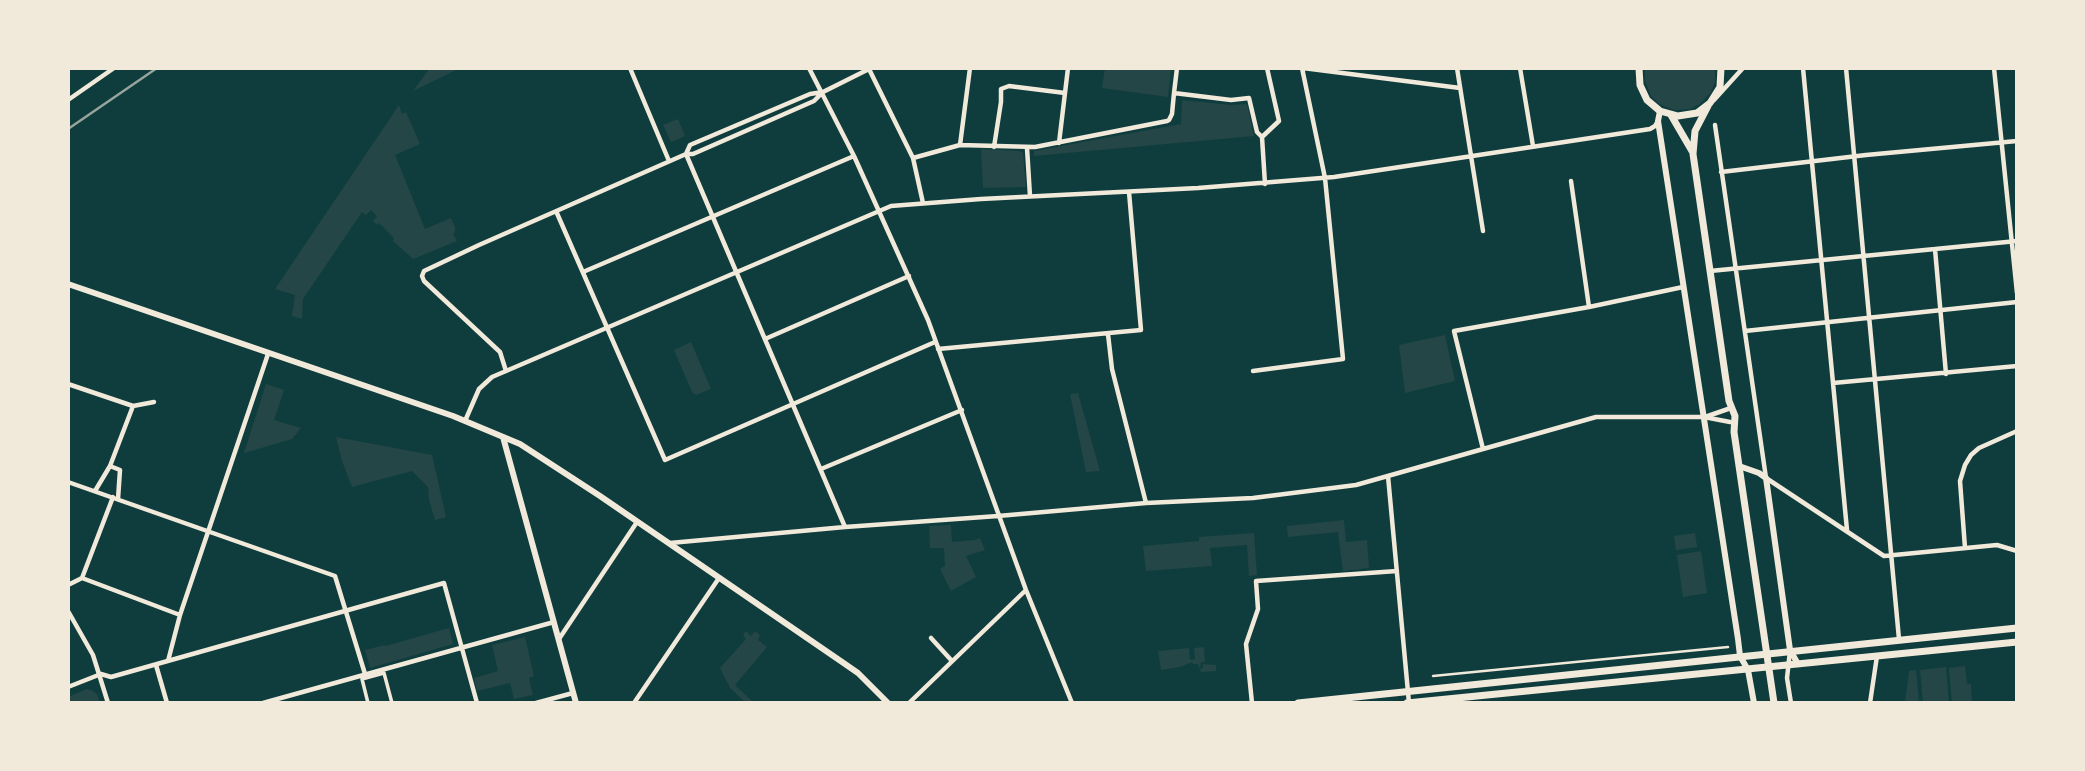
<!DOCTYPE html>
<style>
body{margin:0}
#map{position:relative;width:2085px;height:771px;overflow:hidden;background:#0f3d3e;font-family:Helvetica,sans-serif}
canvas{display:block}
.frame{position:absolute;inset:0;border:70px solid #f1e9da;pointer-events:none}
</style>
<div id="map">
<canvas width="2085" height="771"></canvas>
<div class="frame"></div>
</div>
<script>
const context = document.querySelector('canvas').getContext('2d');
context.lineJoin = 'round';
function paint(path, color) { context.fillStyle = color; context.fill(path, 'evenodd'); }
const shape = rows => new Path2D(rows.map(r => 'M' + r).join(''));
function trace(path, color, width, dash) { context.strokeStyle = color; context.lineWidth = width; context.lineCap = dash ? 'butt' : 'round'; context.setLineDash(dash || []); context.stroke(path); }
paint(shape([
 [430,68,460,68,413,91],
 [1105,68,1171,68,1168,97,1102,88],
 [1645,68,1715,68,1715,82,1711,92,1700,104,1690,109,1674,110,1659,104,1651,96,1645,81],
 [1182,100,1231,105,1247,104,1254,136,1034,156,1034,151,1181,124],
 [399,105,402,114,406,112,420,144,395,155,425,229,451,218,455,227,455,232,453,234,457,241,413,259,393,241,394,238,379,223,377,225,373,221,377,216,371,210,366,215,362,212,303,299,302,319,292,316,295,295,275,289],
 [678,119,685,136,671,142,663,125],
 [981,149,1019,151,1023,153,1026,187,983,188],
 [1445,335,1455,381,1405,393,1399,345],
 [691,342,711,389,696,395,692,392,674,350],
 [266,384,284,390,274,420,301,428,292,439,244,453],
 [1078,393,1100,471,1086,472,1070,394],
 [336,437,432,455,446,517,435,520,429,500,428,487,412,471,352,487,342,461],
 [1344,520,1346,542,1367,540,1369,568,1343,571,1338,532,1288,537,1287,526],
 [951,525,952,542,975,540,980,538,985,550,966,556,976,577,951,591,940,569,945,566,944,548,930,548,929,526],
 [1254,533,1257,575,1249,576,1247,545,1210,548,1212,566,1146,571,1143,546,1199,541,1199,537],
 [1695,533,1697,547,1676,550,1674,536],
 [1701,551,1707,593,1683,597,1677,555],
 [449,628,453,644,370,668,365,650,385,645,386,646],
 [746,631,751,636,755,631,760,635,758,640,767,647,735,685,754,703,746,703,730,688,720,668,746,639,743,635],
 [525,637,534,676,529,678,533,695,514,699,510,683,477,691,474,678,498,671,492,645],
 [1204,647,1205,662,1201,662,1200,669,1203,668,1203,664,1216,665,1216,671,1201,672,1198,664,1193,664,1192,662,1180,667,1161,670,1158,651,1189,648,1190,660,1195,659,1194,648],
 [1965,666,1967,684,1971,684,1972,703,1952,703,1949,668],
 [1946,667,1949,703,1923,703,1920,670],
 [1916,670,1919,703,1905,703,1909,671],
 [87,689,91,690,97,694,100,703,68,703,68,697]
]), '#244646');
trace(shape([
 [1433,676,1728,647]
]), '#f1e9da', 2.5);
trace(shape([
 [362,679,384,673,392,703],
 [362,679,368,703]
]), '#f1e9da', 3.5);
trace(shape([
 [630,68,669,161],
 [809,68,854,156,928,320,1026,590,1072,703],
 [1303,68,1460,88],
 [1457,68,1483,231],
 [1520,68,1533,146],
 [1803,68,1847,530],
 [1846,68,1899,639],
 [1994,68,2017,293],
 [869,69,913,158,923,203],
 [822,93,814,101,693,154,686,154,690,145,810,94,823,92,871,68],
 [1174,93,1177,68],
 [68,100,114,68],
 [1714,100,1743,68],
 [1715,125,1766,478,1884,556,1997,545,2017,551],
 [1262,137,1279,121,1267,68],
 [1262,137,1265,184],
 [1059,143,1068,68],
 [960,145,970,68],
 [994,147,1001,102,1001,89,1009,86,1065,93],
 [1027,148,1030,196],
 [913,158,960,145,1035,147,1167,121,1169,120,1172,114,1174,93,1231,100,1249,98,1257,132,1262,137],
 [1721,172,1866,155,2017,141],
 [1571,181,1589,307],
 [556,211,665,460,935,342],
 [1935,249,1946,374],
 [1710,271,2017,241],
 [583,272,854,156],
 [1745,331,2017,302],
 [1108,334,1112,369,1146,503],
 [765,339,909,276],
 [938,349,1141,330,1129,192],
 [506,371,500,352,424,281,422,276,424,271,479,245,686,154,845,527],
 [1253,371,1343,359,1325,178,1302,68],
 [1833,383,2017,366],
 [68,384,133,406,154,402],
 [1705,417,1728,409],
 [465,421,479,389,492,377,891,206,981,199,1198,188,1334,177,1650,129,1655,126,1658,121],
 [1483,449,1454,331,1589,307,1683,287],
 [110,466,120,470,118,499],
 [821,469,962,410],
 [1388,476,1409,703],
 [68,482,335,576,365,674],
 [95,491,110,466,133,406],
 [670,543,845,527,998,516,1146,503,1253,498,1356,485,1596,417,1704,417,1730,422],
 [1965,548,1960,481,1965,465,1971,455,1979,448,2017,431],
 [82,578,113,497],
 [68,585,82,578,180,615],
 [68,611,93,655,108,703],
 [931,638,952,661],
 [559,639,637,522],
 [1790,651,1787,678,1791,703],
 [168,661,180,615,268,354],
 [156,665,167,703],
 [101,674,111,677,444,583,477,703],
 [68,687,101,674],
 [263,703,554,622],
 [536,703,573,693],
 [634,703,719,578],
 [909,703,1026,590],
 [1252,703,1246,644,1258,609,1256,581,1397,571],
 [1870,703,1877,656]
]), '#f1e9da', 4.5);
trace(shape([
 [1660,111,1658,121,1738,639,1740,656,1748,670,1754,703],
 [68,284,453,416,520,444,600,496,845,664,858,673,888,703],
 [503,437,576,703],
 [1739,466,1759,473,1766,478,1790,650,1798,664]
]), '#f1e9da', 6);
trace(shape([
 [1639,68,1640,85,1647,100,1660,111,1678,116,1697,113,1710,103,1720,87,1721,68],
 [1708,106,1695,131,1693,154,1729,401,1735,416,1734,432,1774,703],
 [1671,115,1692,151],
 [1298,703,2017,628],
 [1407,703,2017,642]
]), '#f1e9da', 7);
trace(shape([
 [68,129,157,68]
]), '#97a49c', 2.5);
</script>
